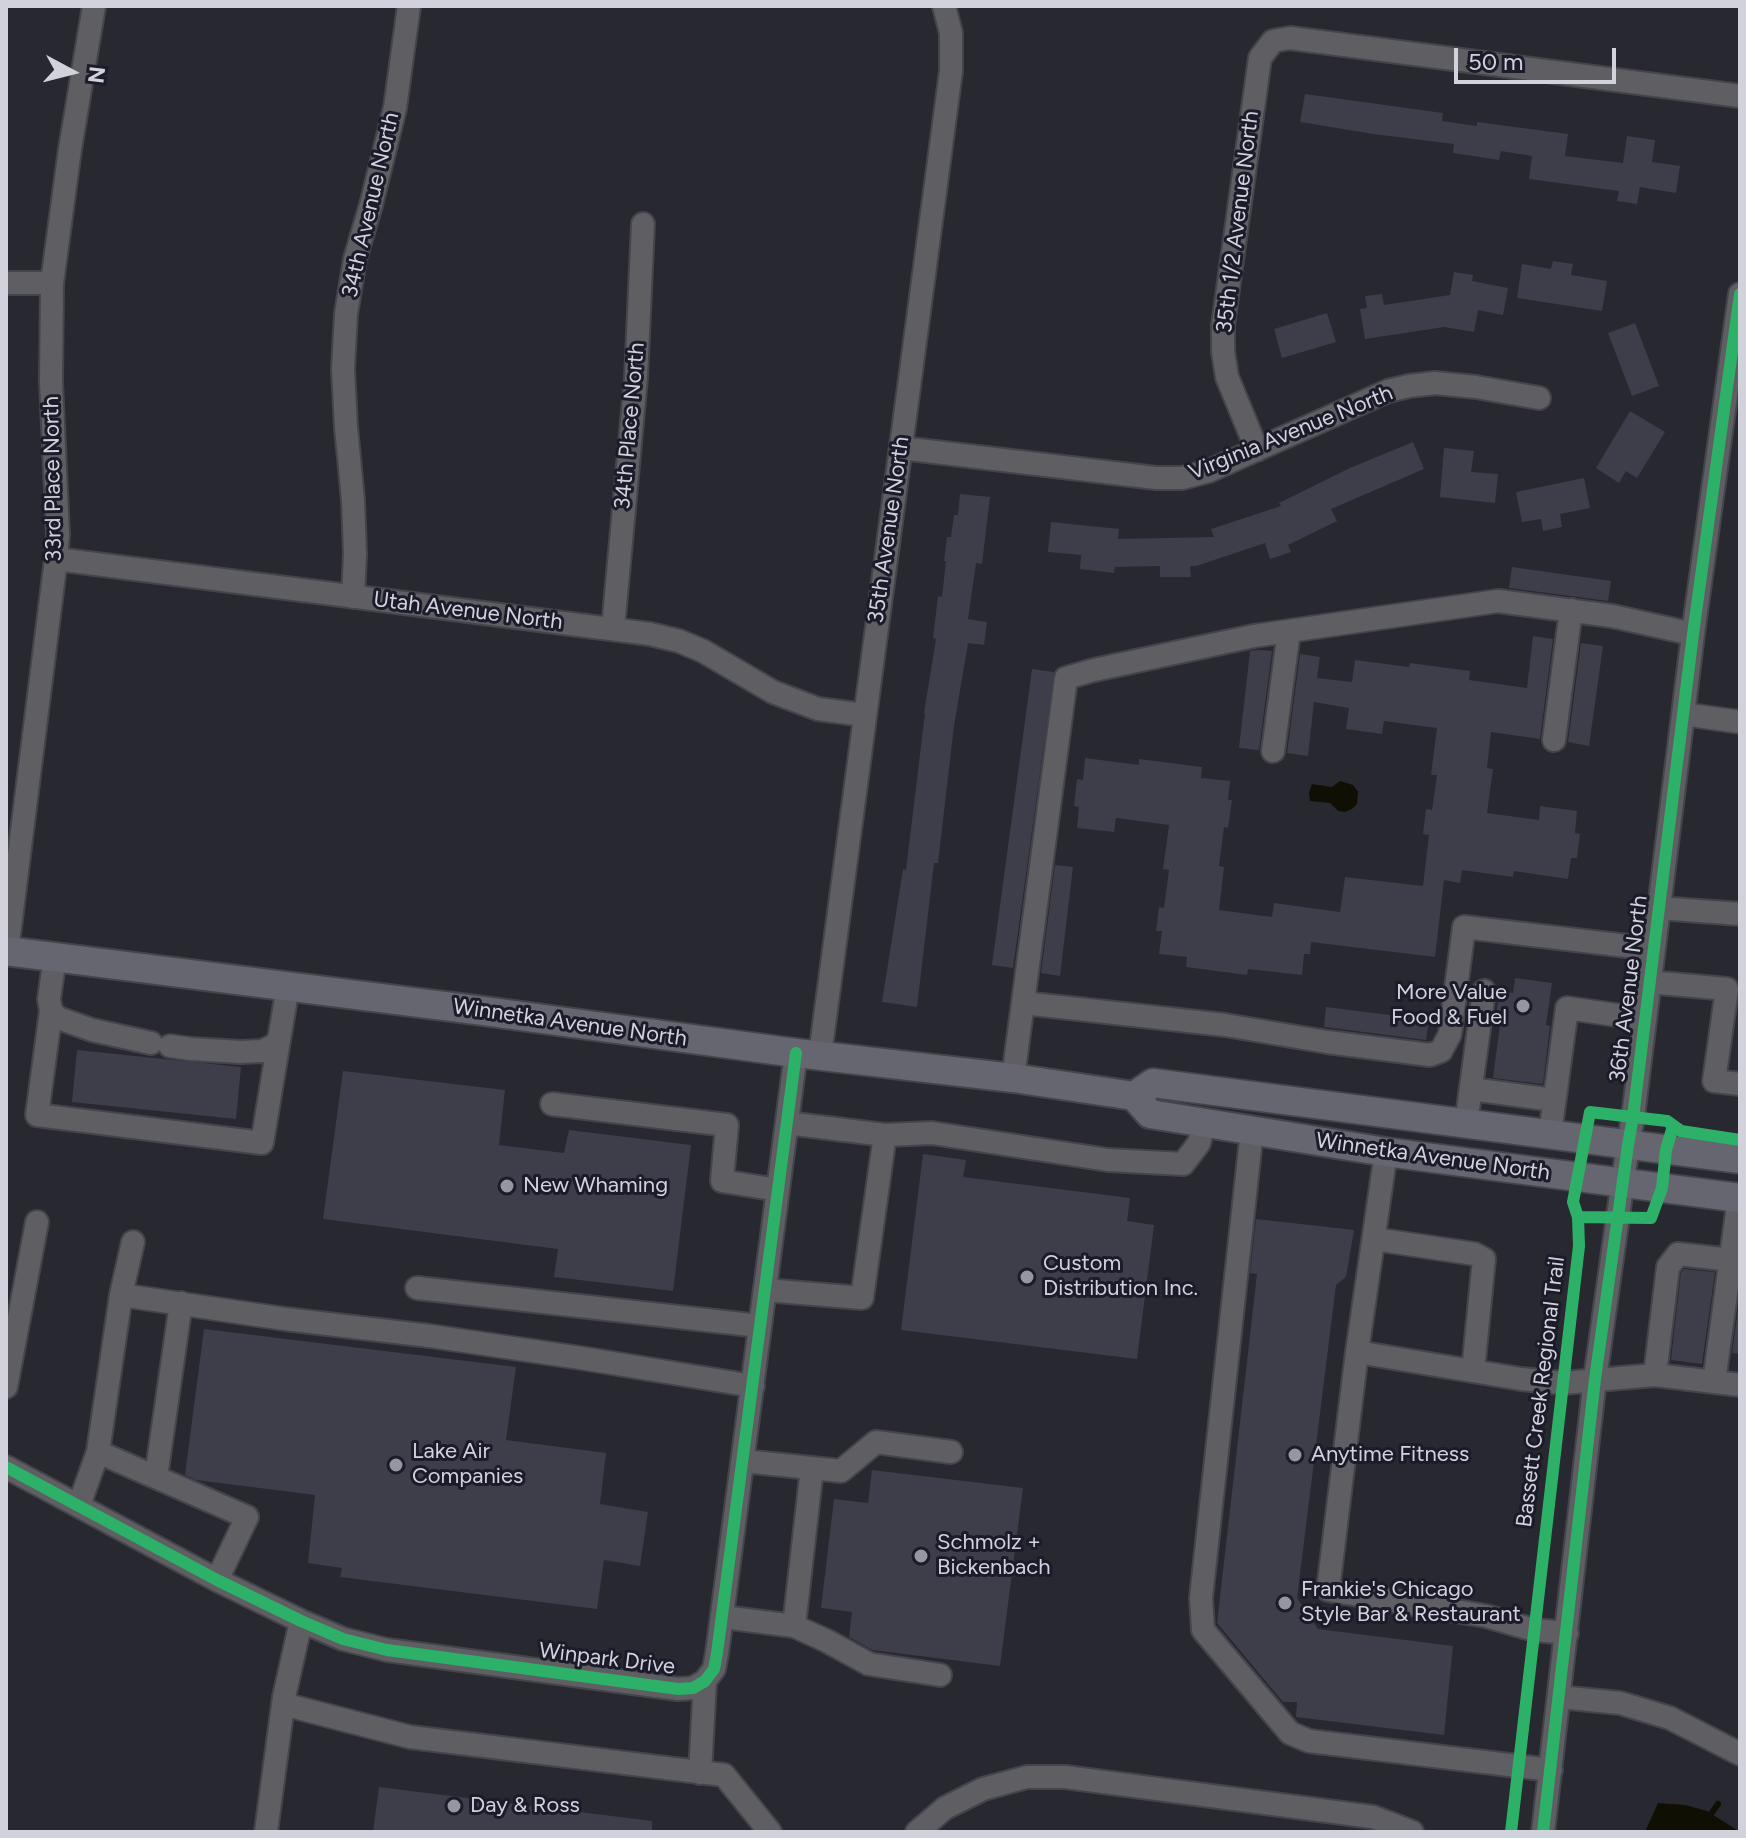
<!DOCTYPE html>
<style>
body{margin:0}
#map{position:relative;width:1746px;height:1838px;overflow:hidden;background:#282830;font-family:Figtree,sans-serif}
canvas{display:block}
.frame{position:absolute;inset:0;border:8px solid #d2d2dc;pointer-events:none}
.north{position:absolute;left:32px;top:32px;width:80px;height:80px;-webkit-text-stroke:6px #1c1b2a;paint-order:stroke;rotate:97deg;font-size:22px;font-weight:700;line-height:32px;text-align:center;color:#d2d2dc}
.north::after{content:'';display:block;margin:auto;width:28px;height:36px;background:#d2d2dc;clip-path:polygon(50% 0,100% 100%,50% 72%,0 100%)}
.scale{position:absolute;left:1454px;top:48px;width:162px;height:36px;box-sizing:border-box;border:4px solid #d2d2dc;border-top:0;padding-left:10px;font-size:24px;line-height:28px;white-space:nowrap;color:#d2d2dc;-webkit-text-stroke:6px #1c1b2a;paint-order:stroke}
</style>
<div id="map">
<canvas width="1746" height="1838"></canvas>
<div class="frame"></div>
<div class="north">N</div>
<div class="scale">50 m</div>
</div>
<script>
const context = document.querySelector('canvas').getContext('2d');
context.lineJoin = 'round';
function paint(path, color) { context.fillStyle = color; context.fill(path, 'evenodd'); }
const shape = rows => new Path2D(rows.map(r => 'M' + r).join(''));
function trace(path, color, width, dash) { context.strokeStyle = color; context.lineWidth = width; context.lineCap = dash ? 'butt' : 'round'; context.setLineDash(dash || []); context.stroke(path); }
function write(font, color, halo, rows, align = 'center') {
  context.font = font + ' Figtree,sans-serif'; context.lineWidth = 6; context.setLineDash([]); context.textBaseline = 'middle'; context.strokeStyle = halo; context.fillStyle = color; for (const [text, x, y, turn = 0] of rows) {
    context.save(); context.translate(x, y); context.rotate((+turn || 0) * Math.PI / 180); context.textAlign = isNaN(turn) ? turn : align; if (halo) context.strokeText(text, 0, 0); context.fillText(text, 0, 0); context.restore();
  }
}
paint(shape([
 [1340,781,1353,785,1358,792,1357,804,1352,809,1345,812,1338,811,1330,803,1310,801,1309,793,1312,784,1332,787],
 [1658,1803,1685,1805,1707,1811,1740,1832,1645,1832]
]), '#0f0f04');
trace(shape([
 [1708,1832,1711,1814,1718,1804]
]), '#0f0f04', 6);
paint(shape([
 [1305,94,1443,113,1442,121,1477,126,1477,122,1568,134,1565,156,1623,163,1627,136,1655,140,1652,162,1680,166,1676,193,1640,187,1637,204,1617,201,1619,191,1529,179,1532,156,1501,151,1499,160,1453,153,1454,144,1373,134,1300,122],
 [1553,261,1573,264,1571,275,1607,281,1602,311,1517,298,1522,264,1551,269],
 [1454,272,1473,275,1472,281,1508,288,1503,315,1478,310,1474,332,1444,327,1365,339,1360,309,1367,308,1365,296,1382,294,1384,305,1450,295],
 [1327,313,1336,342,1282,358,1274,329],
 [1635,323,1659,386,1632,396,1608,333],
 [1630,411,1665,432,1637,478,1626,471,1619,483,1596,468],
 [1413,442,1424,469,1331,509,1337,521,1288,545,1291,552,1270,559,1265,543,1196,566,1190,566,1191,577,1160,577,1160,566,1115,567,1114,573,1080,569,1081,555,1048,552,1051,522,1119,529,1118,539,1214,537,1211,529,1281,506,1279,503,1350,468],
 [1444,448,1474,451,1471,472,1498,474,1495,503,1440,497],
 [1584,478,1590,508,1560,514,1562,527,1543,531,1541,519,1522,522,1516,492],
 [960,494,990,497,982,564,976,563,968,619,987,622,984,645,968,643,954,726,938,863,934,863,917,1007,882,1002,903,869,906,870,925,713,924,713,936,639,933,638,938,596,942,597,946,561,944,561,947,537,951,537,954,515,958,515],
 [1512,567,1611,581,1608,601,1509,588],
 [1533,636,1553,639,1540,739,1491,732,1487,768,1493,769,1487,813,1539,820,1540,806,1577,811,1575,833,1580,834,1577,858,1571,858,1568,879,1514,871,1513,877,1462,870,1460,883,1444,880,1435,957,1311,942,1310,954,1304,954,1302,975,1248,969,1247,975,1186,967,1187,957,1159,954,1162,931,1156,931,1159,907,1164,908,1169,870,1163,869,1169,825,1116,818,1114,832,1077,828,1079,807,1074,806,1077,779,1083,780,1085,758,1139,765,1139,759,1202,767,1201,778,1230,781,1228,800,1232,800,1228,828,1224,827,1219,866,1224,867,1219,910,1272,917,1274,903,1340,912,1345,877,1423,886,1429,835,1423,834,1426,809,1432,810,1437,775,1431,775,1437,728,1384,721,1382,734,1346,729,1349,708,1314,702,1308,756,1287,753,1300,654,1320,657,1317,678,1352,682,1355,660,1409,667,1410,663,1470,671,1469,680,1527,688],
 [1581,643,1603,646,1589,746,1568,742],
 [1259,650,1272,651,1259,750,1239,748,1250,651],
 [1032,669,1054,672,1013,968,992,965],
 [1055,865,1073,867,1060,976,1041,973],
 [1515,978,1552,983,1546,1025,1550,1026,1543,1084,1493,1078,1500,1025,1494,1024,1500,991,1513,993],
 [1326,1007,1429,1020,1426,1040,1324,1027],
 [77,1050,241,1067,236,1119,72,1102],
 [343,1071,505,1090,499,1145,564,1153,569,1130,691,1145,673,1291,554,1277,558,1249,323,1219],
 [923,1154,966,1160,963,1177,1130,1198,1127,1221,1154,1225,1137,1359,901,1330],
 [1256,1219,1354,1230,1346,1277,1336,1285,1297,1598,1318,1629,1453,1646,1444,1735,1296,1717,1297,1702,1283,1702,1217,1623,1257,1274,1250,1273],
 [1684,1269,1715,1272,1702,1364,1671,1360,1681,1272],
 [1740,1295,1740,1354,1732,1353],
 [204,1329,516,1367,506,1440,606,1453,600,1504,648,1512,640,1566,604,1560,597,1609,340,1577,342,1568,308,1563,315,1495,196,1480,185,1475],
 [872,1470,1023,1488,1000,1666,872,1650,849,1637,852,1612,821,1608,834,1499,868,1503],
 [379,1787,652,1821,652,1832,373,1832]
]), '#3e3d4a');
const minor = shape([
 [6,283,52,283],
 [901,448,1156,478,1182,478,1209,471,1388,391,1409,386,1435,383,1476,387,1539,398],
 [1257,450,1227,377,1223,351,1223,325,1260,58,1273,41,1290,38,1740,96],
 [56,559,650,634,679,641,703,651,773,692,818,709,864,715],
 [353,597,355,554,353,500,346,427,343,369,346,314,355,259,371,205,395,108,409,6],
 [613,628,636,378,643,224],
 [1683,714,1740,722],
 [1554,740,1571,610],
 [1273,751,1289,631],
 [1659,908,1740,914],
 [7,951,56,559,58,535,51,382,52,283,70,149,94,6],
 [55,956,49,999,51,1011,58,1018,92,1030,151,1043],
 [1649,982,1727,989,1714,1081,1740,1084],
 [1023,1003,1225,1025,1327,1042,1430,1055,1441,1051,1450,1034,1464,927,1653,949],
 [51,1011,37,1115,262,1143,279,1040],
 [170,1046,191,1049,241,1052,262,1051,273,1046,279,1040,288,986],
 [820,1055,951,71,951,33,944,6],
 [1013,1078,1066,678,1094,670,1254,636,1498,601,1612,616,1693,634],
 [1471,1089,1554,1100],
 [552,1104,727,1125,722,1181,778,1190],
 [1466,1124,1484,991],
 [1252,1130,1201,1598,1203,1630,1290,1733,1309,1741,1551,1770],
 [1550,1134,1567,1008,1644,1019],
 [885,1135,932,1133,1108,1160,1183,1164,1199,1143,1204,1123],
 [1386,1152,1357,1352,1328,1590,1486,1616,1534,1630,1567,1633],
 [1374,1239,1475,1254,1484,1259,1473,1371],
 [417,1288,760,1326],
 [765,1290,862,1298,885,1135,787,1123],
 [121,1295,285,1319,430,1336,581,1358,753,1386],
 [1357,1352,1521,1379,1563,1383,1655,1375,1740,1385],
 [1655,1375,1668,1267,1678,1254,1740,1261],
 [1714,1382,1739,1198],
 [6,1387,37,1222],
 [98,1452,247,1517,217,1580],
 [743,1461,841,1471,876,1442,951,1452],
 [6,1467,217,1580,301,1621,343,1639,387,1650,678,1689,693,1688,705,1681,714,1669,717,1653,796,1053],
 [156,1477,181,1303],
 [79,1505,98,1452,121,1295,133,1242],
 [723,1617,794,1626,827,1641,869,1664,940,1675],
 [794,1626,812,1468],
 [1559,1697,1620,1703,1670,1718,1740,1754],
 [283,1704,410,1737,724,1775,770,1832],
 [700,1773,705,1681],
 [266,1832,284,1697,301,1621],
 [917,1832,945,1808,983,1789,1027,1777,1065,1777,1373,1817,1412,1832],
 [1543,1832,1595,1379,1628,1145,1633,1117,1693,634,1740,294]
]);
const major = shape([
 [6,951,476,1010,796,1053,1013,1078,1134,1096,1150,1114,1386,1152,1740,1198],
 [1134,1096,1153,1083,1740,1159]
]);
trace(minor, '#44444b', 26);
trace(major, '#44444b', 32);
trace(minor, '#5e5e63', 22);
trace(major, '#666670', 28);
trace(shape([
 [1578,1217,1651,1218,1662,1188,1666,1150,1673,1126],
 [6,1467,217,1580,301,1621,343,1639,387,1650,678,1689,693,1688,705,1681,714,1669,717,1653,796,1053],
 [1511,1832,1579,1246,1578,1217,1573,1202,1590,1112,1667,1121,1681,1131,1740,1140],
 [1543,1832,1595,1379,1628,1145,1633,1117,1693,634,1740,294]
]), '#2db169', 12);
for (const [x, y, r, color] of [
 [1523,1006,8,"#9696a0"],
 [507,1186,8,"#9696a0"],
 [1027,1277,8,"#9696a0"],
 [1295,1455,8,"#9696a0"],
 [396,1465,8,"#9696a0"],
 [921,1556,8,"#9696a0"],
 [1285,1603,8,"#9696a0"],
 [454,1806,8,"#9696a0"]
]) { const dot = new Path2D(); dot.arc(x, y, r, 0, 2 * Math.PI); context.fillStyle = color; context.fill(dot); trace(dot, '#1c1b2a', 3); }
write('22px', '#d2d2dc', '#1c1b2a', [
 ["34th Avenue North",371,205,-77],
 ["35th 1/2 Avenue North",1238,222,-83],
 ["34th Place North",630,426,-85],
 ["Virginia Avenue North",1291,433,-22],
 ["33rd Place North",53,479,-91],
 ["35th Avenue North",889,530,-82],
 ["Utah Avenue North",468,611,7],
 ["36th Avenue North",1629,989,-83],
 ["Winnetka Avenue North",570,1023,8],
 ["Winnetka Avenue North",1433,1157,8],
 ["Bassett Creek Regional Trail",1541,1392,-83],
 ["Winpark Drive",607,1659,7]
]);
write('22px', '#d2d2dc', '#1c1b2a', [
 ["More Value",1507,993,"right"],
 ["Food & Fuel",1507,1018,"right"],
 ["New Whaming",523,1186],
 ["Custom",1043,1264],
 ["Distribution Inc.",1043,1289],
 ["Lake Air",412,1452],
 ["Companies",412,1477],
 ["Anytime Fitness",1311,1455],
 ["Schmolz +",937,1543],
 ["Bickenbach",937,1568],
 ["Frankie's Chicago",1301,1590],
 ["Style Bar & Restaurant",1301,1615],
 ["Day & Ross",470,1806]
], 'left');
</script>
